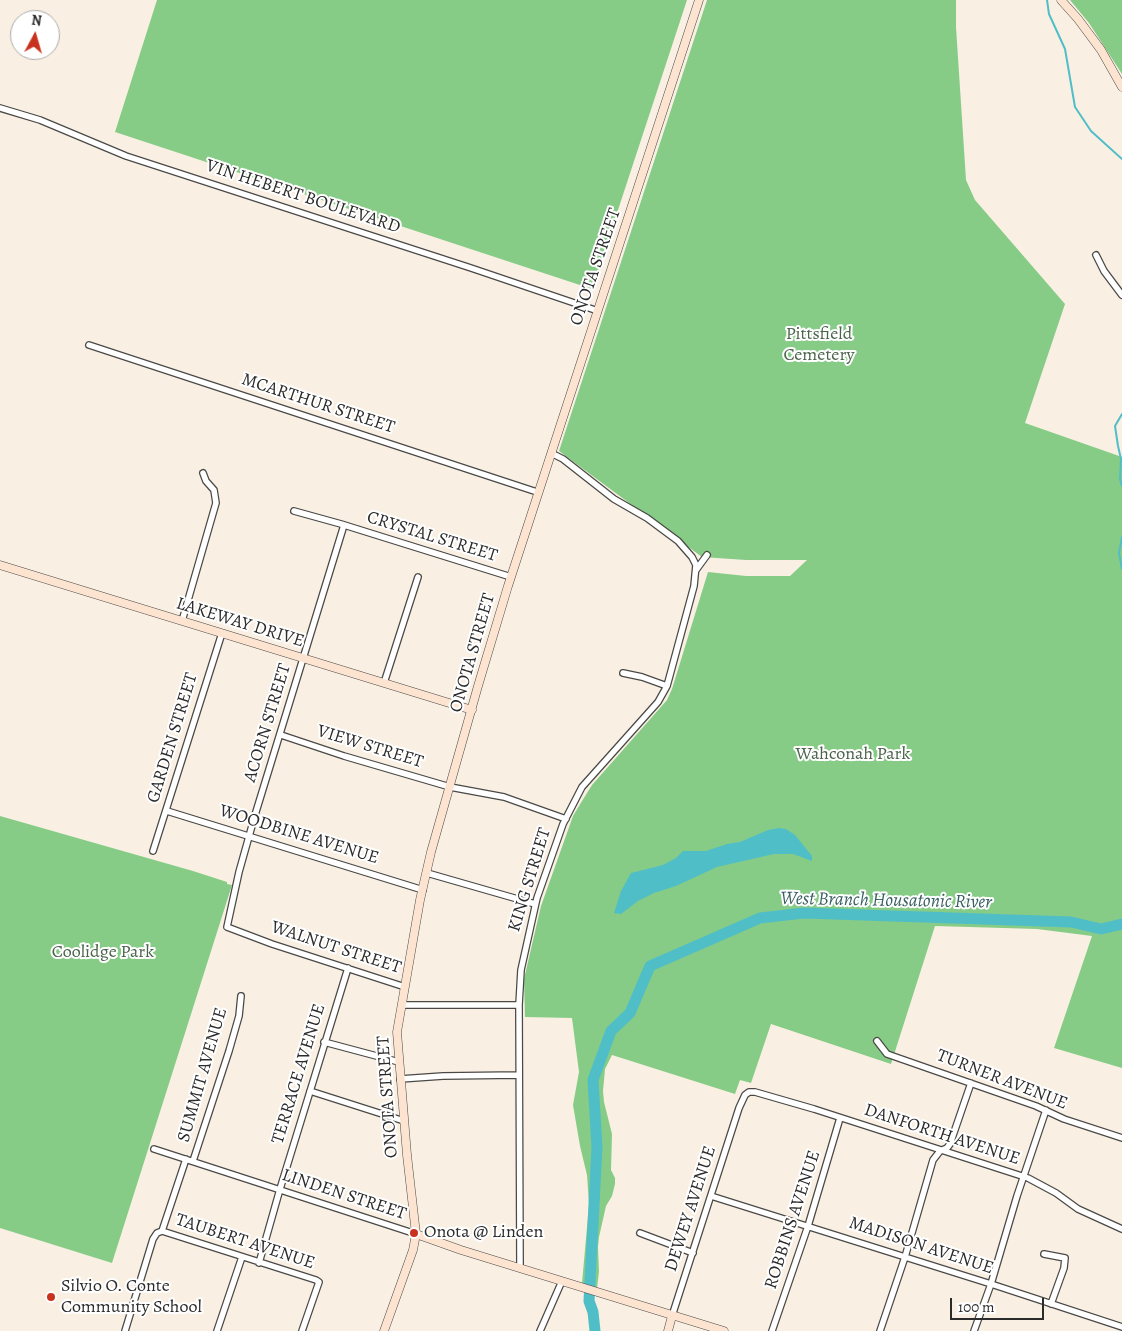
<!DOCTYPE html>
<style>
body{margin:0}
#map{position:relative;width:1122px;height:1331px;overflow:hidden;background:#f9f0e3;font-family:Alegreya,serif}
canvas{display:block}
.north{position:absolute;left:10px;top:10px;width:50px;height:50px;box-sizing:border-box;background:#fff;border:1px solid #aaa;border-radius:50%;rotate:6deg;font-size:14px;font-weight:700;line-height:20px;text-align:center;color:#2b2b2b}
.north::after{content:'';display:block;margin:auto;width:18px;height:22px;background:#c8321e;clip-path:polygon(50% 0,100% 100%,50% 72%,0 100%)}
.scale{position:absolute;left:950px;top:1298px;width:94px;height:22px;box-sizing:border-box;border:2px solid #2b2b2b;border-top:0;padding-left:6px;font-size:15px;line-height:18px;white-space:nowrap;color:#2b2b2b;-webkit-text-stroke:4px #fff;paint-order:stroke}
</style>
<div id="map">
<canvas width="1122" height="1331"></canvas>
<div class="north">N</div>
<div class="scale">100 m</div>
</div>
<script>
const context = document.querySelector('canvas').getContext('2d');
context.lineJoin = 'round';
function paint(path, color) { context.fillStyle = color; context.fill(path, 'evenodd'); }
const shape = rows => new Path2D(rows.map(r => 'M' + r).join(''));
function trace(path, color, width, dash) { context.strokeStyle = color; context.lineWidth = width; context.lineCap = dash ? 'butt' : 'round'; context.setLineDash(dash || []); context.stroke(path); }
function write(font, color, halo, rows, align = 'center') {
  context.font = font + ' Alegreya,serif'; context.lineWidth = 4; context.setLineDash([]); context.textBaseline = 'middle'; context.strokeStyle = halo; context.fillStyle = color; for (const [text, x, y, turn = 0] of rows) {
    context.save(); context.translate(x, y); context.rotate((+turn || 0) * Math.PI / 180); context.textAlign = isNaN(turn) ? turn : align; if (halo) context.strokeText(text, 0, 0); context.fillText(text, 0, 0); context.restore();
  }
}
paint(shape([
 [157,0,687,0,592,289,115,132],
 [707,0,956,0,956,27,966,180,975,200,1065,304,1025,423,1122,457,1122,1068,1054,1048,1092,936,1037,929,935,926,891,1064,771,1024,751,1083,740,1080,735,1094,612,1055,605,1069,603,1091,604,1102,612,1134,611,1170,615,1178,615,1184,612,1196,606,1206,599,1237,598,1247,599,1272,597,1288,582,1283,589,1205,587,1175,580,1146,573,1105,579,1072,572,1018,525,1017,524,979,541,906,573,816,582,801,592,785,667,700,672,689,708,572,746,576,790,576,807,560,746,560,702,557,559,451],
 [1070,0,1122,0,1122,74,1089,23],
 [0,816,193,871,227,882,227,884,232,885,112,1263,0,1228]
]), '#86cc86');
paint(shape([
 [779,828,786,829,795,835,812,856,812,861,793,854,774,854,717,867,676,886,654,893,638,901,621,914,614,913,621,891,631,873,663,865,676,858,683,851,706,851,727,844,740,842,768,830]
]), '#50bec7');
trace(shape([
 [1047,0,1049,14,1065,49,1075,107,1091,131,1122,159],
 [1122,414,1115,426,1118,446,1121,459,1120,479,1122,486],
 [1122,537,1119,553,1122,569]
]), '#50bec7', 2);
trace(shape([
 [595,1331,593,1312,589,1301,597,1147,593,1080,611,1031,630,1013,650,966,760,918,804,913,1071,922,1101,929,1122,924]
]), '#50bec7', 11);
const street = shape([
 [0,108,40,120,126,156,471,268,598,311],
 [1096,255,1104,271,1122,295],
 [89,345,537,492],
 [294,511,341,524,511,577],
 [344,525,255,815,239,872,227,927,272,944,405,987],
 [696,570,707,555],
 [182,621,216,503,214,490,206,481,203,473],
 [623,673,642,677,667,686],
 [384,683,418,577],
 [281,735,344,756,450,787,504,797,566,819],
 [167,811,423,890],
 [153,851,222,633],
 [427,873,535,904],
 [402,1005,519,1005],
 [877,1041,887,1054,1036,1106,1064,1119,1122,1138],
 [324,1042,399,1062],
 [400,1079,443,1076,519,1075],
 [310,1091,404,1121],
 [154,1149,416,1234],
 [193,1161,229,1051,239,1016,241,996],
 [711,1196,991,1284,1122,1327],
 [162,1231,316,1280,319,1282,302,1331],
 [162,1231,186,1159],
 [640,1233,693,1253],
 [1044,1254,1065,1258,1064,1268,1051,1304],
 [259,1263,280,1189,348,968],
 [520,1268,519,1005,521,970,537,898,563,824,582,787,658,702,667,686,694,586,696,565,692,557,678,541,647,518,614,499,563,459,551,453],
 [672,1316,739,1108,745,1095,749,1092,755,1092,814,1109,1028,1178,1056,1193,1078,1209,1122,1229],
 [125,1331,153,1239,157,1233,162,1231],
 [217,1331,242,1257],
 [540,1331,562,1281],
 [772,1331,808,1226,840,1118],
 [880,1331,905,1257,933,1160,940,1151,947,1148,950,1144,971,1083],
 [974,1331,991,1284,1017,1196,1046,1110]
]);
const secondary = shape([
 [1061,0,1078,19,1101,50,1122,87],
 [0,565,472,710],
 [416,1234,461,1250,724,1331],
 [384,1331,413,1250,416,1234,407,1155,397,1032,420,900,431,852,478,686,508,586,699,0],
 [668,1331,672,1316]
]);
trace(street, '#4a4947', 8);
trace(secondary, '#4a4947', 9);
trace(street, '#fff', 5.5);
trace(secondary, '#fde4d1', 8);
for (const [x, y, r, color] of [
 [414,1233,5,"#c8321e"],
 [51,1297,5,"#c8321e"]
]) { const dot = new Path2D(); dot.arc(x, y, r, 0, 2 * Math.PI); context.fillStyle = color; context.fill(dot); trace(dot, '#fff', 2); }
write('18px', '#2b2b2b', '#fff', [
 ["VIN HEBERT BOULEVARD",303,197,18],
 ["ONOTA STREET",596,267,-71],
 ["MCARTHUR STREET",318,404,18],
 ["CRYSTAL STREET",432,537,17],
 ["LAKEWAY DRIVE",240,623,17],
 ["ONOTA STREET",473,653,-74],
 ["ACORN STREET",268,723,-73],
 ["GARDEN STREET",173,738,-73],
 ["VIEW STREET",370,747,17],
 ["WOODBINE AVENUE",299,835,17],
 ["KING STREET",530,880,-73],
 ["WALNUT STREET",336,948,18],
 ["TERRACE AVENUE",299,1074,-73],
 ["SUMMIT AVENUE",203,1075,-74],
 ["TURNER AVENUE",1002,1080,21],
 ["ONOTA STREET",388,1097,-94],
 ["DANFORTH AVENUE",942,1135,18],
 ["LINDEN STREET",344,1195,18],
 ["DEWEY AVENUE",691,1209,-72],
 ["ROBBINS AVENUE",793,1220,-72],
 ["TAUBERT AVENUE",245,1242,18],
 ["MADISON AVENUE",921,1246,18]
]);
write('18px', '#4b634b', '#fff', [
 ["Pittsfield",819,335],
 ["Cemetery",819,356],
 ["Wahconah Park",853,755],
 ["Coolidge Park",103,953]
]);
write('18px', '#2b2b2b', '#fff', [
 ["Onota @ Linden",424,1233],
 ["Silvio O. Conte",61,1287],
 ["Community School",61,1308]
], 'left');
write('italic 19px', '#385e62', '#fff', [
 ["West Branch Housatonic River",886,901,1]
]);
</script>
